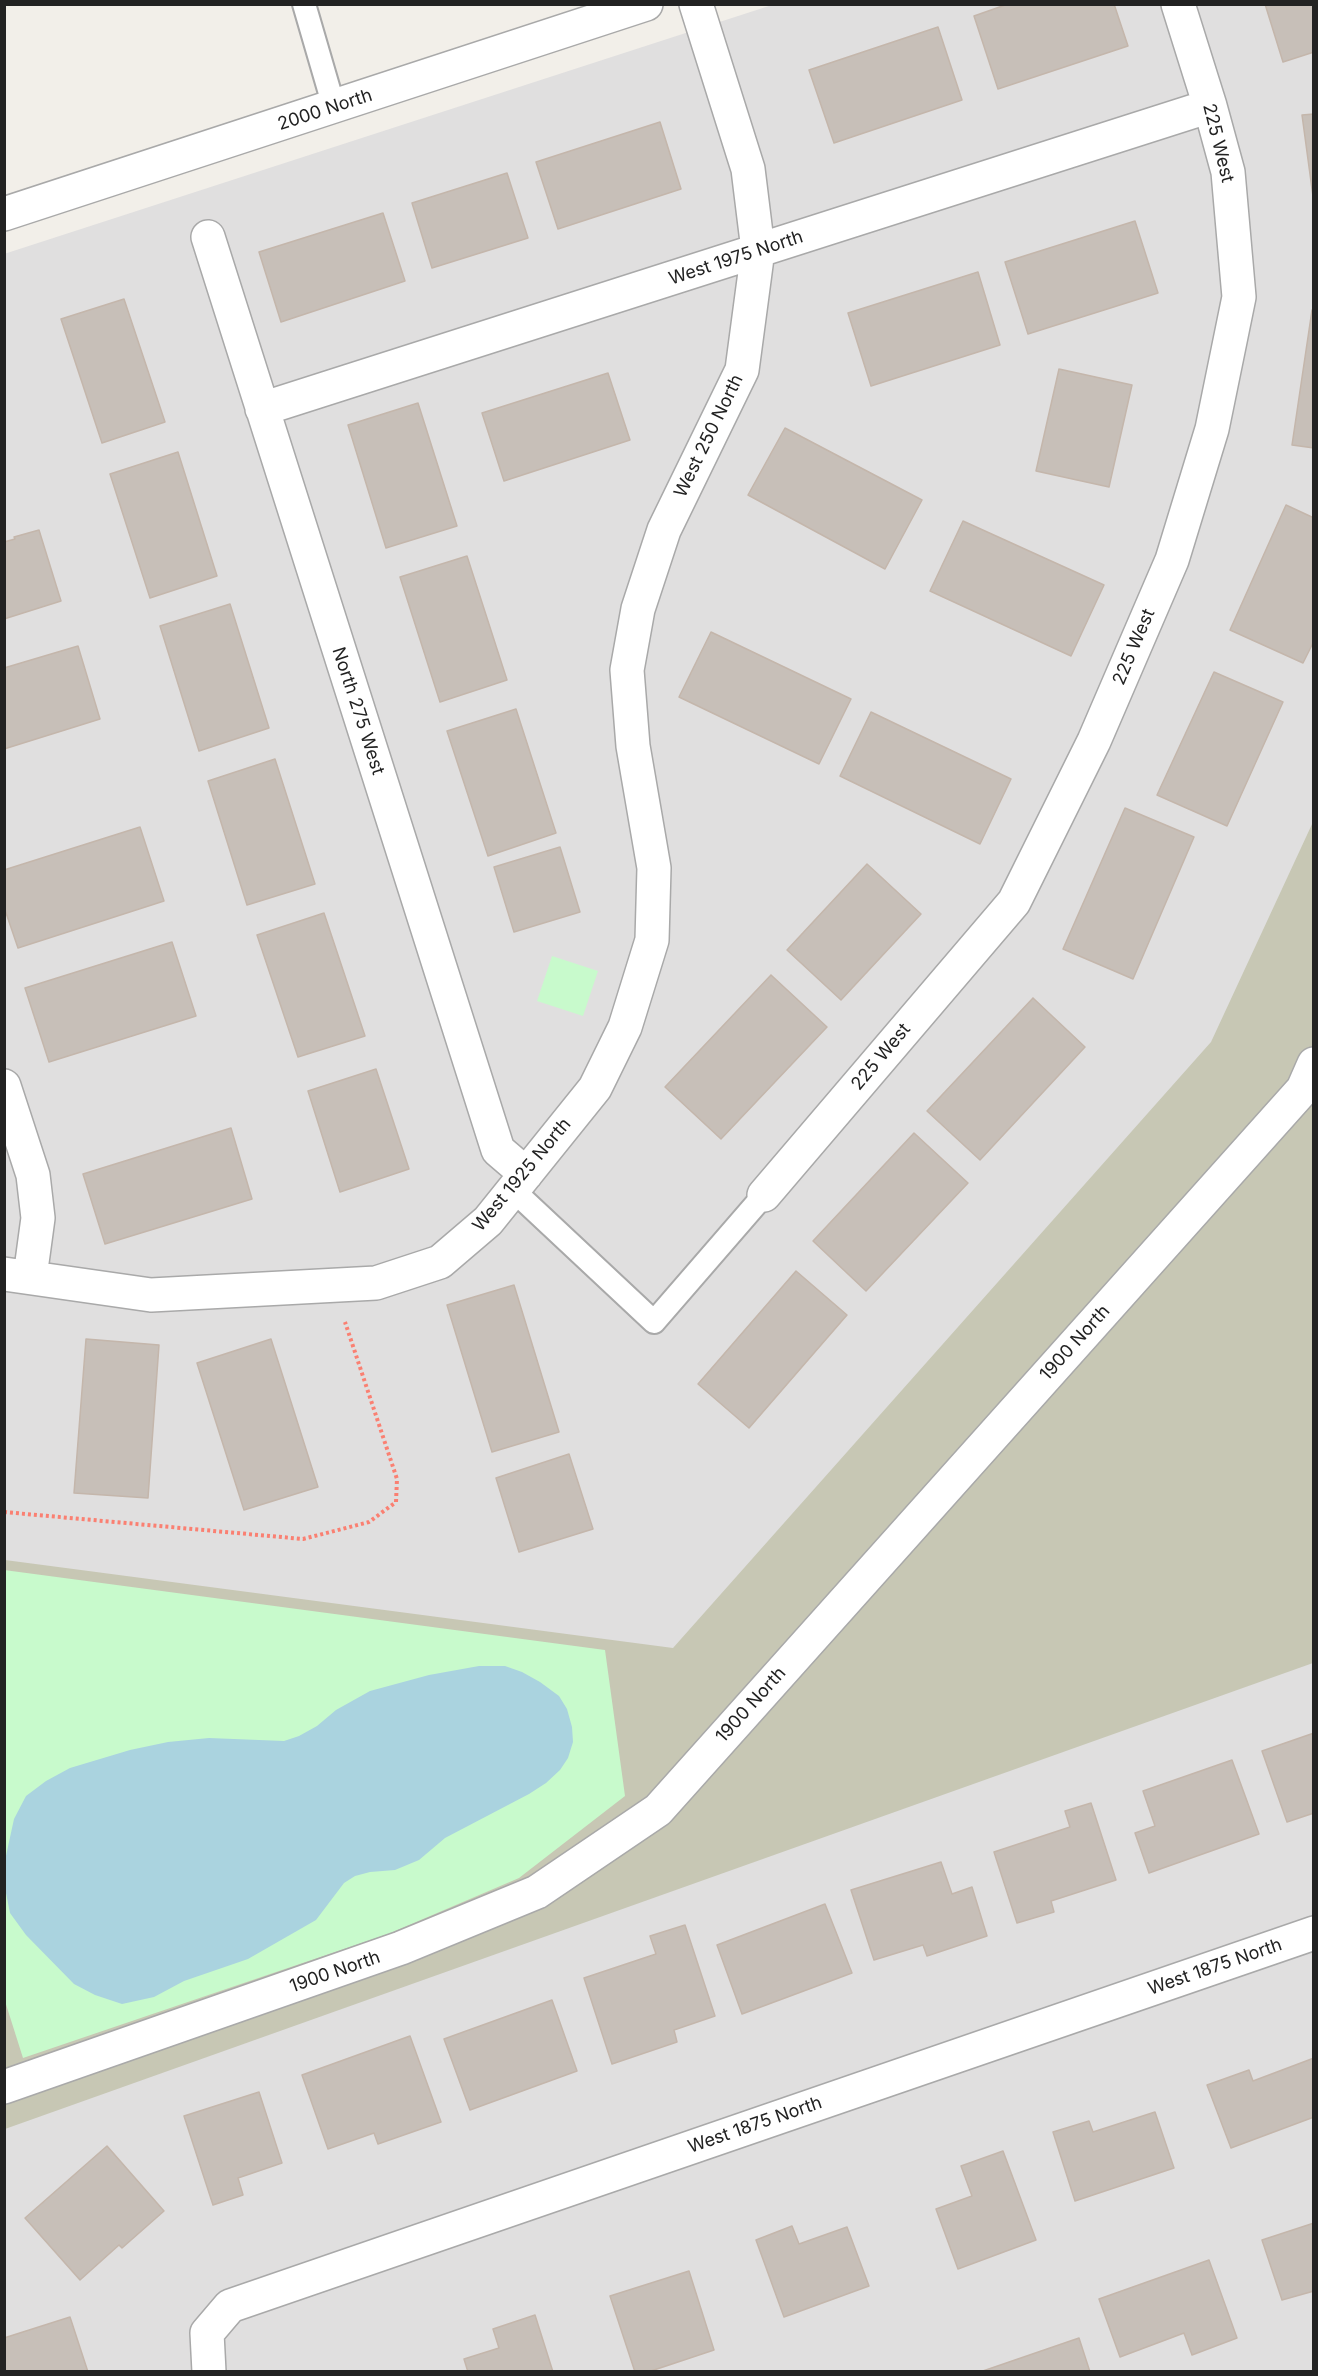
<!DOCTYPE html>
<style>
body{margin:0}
#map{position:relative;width:1318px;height:2376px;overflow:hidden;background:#f2efe9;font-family:Inter,sans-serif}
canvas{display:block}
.frame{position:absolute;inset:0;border:6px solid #222;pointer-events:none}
</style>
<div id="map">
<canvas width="1318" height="2376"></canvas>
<div class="frame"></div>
</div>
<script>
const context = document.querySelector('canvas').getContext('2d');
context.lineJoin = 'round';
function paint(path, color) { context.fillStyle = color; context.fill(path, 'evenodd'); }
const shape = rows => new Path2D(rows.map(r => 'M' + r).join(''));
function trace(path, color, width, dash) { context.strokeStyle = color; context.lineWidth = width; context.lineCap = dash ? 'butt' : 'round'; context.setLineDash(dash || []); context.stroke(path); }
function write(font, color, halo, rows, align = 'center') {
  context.font = font + ' Inter,sans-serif'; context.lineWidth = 4.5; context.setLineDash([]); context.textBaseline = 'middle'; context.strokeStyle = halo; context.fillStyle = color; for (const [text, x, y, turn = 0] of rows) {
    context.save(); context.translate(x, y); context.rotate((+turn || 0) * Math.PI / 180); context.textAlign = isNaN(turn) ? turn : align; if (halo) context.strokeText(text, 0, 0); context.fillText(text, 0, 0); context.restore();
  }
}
paint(shape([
 [772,5,1313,5,1313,2371,5,2371,4,254]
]), '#e0dfdf');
paint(shape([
 [1313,822,1313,1663,5,2129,5,1560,673,1648,1211,1042]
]), '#c7c7b4');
paint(shape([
 [552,956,598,971,583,1016,537,1001],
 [4,1570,605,1650,625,1796,519,1878,388,1934,23,2058,4,1998]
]), '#c8facc');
paint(shape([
 [479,1666,505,1666,522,1672,540,1682,559,1696,567,1709,572,1727,573,1742,568,1758,560,1770,546,1783,529,1794,445,1838,419,1860,395,1870,370,1872,355,1876,344,1883,316,1920,248,1959,184,1981,154,1997,122,2004,95,1995,74,1984,26,1935,10,1913,5,1888,4,1865,14,1819,26,1796,46,1781,70,1768,130,1750,168,1742,209,1738,284,1741,299,1736,317,1726,336,1710,370,1691,429,1675]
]), '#aad3df');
const building = shape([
 [1008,4,1114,4,1128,46,998,89,974,16,1008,4],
 [1265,4,1314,4,1314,52,1283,62,1265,4],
 [938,27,962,100,834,143,809,70,938,27],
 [1314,114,1314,204,1302,115,1314,114],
 [660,122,681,189,558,229,536,162,660,122],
 [507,173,528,238,432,268,412,203,507,173],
 [383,213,405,281,281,322,259,252,383,213],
 [1135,221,1158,293,1028,334,1005,262,1135,221],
 [978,272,1000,345,871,386,848,313,978,272],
 [124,299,165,422,102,443,61,319,124,299],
 [1312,310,1314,310,1314,448,1292,445,1312,310],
 [1059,369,1132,385,1109,487,1036,471,1059,369],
 [608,373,630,440,504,481,482,413,608,373],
 [418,403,457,526,386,548,348,425,418,403],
 [785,428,922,500,885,569,748,495,785,428],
 [178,452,217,576,150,598,110,474,178,452],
 [1286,505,1314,518,1314,641,1303,663,1230,630,1286,505],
 [963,521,1104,585,1071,656,930,591,963,521],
 [39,530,61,601,4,619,4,542,15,539,14,537,39,530],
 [467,556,507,680,440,702,400,577,467,556],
 [230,604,269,728,199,751,160,626,230,604],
 [711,632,851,699,819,764,679,697,711,632],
 [78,646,100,719,4,749,4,668,78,646],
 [1214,672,1283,702,1227,826,1157,795,1214,672],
 [516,709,556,833,488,856,447,731,516,709],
 [871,712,1011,779,980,844,840,776,871,712],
 [275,759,315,884,247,905,208,781,275,759],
 [1125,808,1194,837,1133,979,1063,949,1125,808],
 [140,827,164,901,18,948,4,907,4,870,140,827],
 [560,847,580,912,514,932,494,867,560,847],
 [867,864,921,914,841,1000,787,950,867,864],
 [324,913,365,1036,298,1057,257,935,324,913],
 [172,942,196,1016,49,1062,25,988,172,942],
 [771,975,827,1027,721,1139,665,1087,771,975],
 [1033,998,1085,1047,980,1160,927,1111,1033,998],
 [376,1069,409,1169,340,1192,308,1091,376,1069],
 [231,1128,252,1199,105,1244,83,1174,231,1128],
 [914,1133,968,1183,866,1291,813,1241,914,1133],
 [796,1271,847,1315,749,1428,698,1384,796,1271],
 [514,1285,559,1432,492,1452,447,1305,514,1285],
 [86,1339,159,1345,148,1498,74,1493,86,1339],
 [271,1339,318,1487,244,1510,197,1363,271,1339],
 [569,1454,593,1529,519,1552,496,1478,569,1454],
 [1314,1733,1314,1813,1287,1822,1262,1751,1314,1733],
 [1232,1760,1259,1834,1149,1873,1135,1833,1155,1826,1143,1791,1232,1760],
 [1091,1803,1116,1880,1051,1901,1054,1912,1017,1923,994,1852,1070,1827,1065,1811,1091,1803],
 [941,1862,952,1894,972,1887,987,1936,927,1956,923,1945,874,1960,851,1890,941,1862],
 [825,1904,852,1973,742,2014,717,1945,825,1904],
 [685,1925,715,2016,674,2030,677,2042,612,2064,584,1978,656,1954,650,1936,685,1925],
 [552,2000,577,2071,470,2110,444,2039,552,2000],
 [410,2036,441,2122,378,2144,374,2133,328,2149,302,2075,410,2036],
 [1314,2058,1314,2117,1231,2148,1207,2085,1249,2070,1253,2081,1314,2058],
 [259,2092,282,2163,238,2178,243,2195,213,2205,184,2116,259,2092],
 [1155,2112,1174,2168,1075,2201,1053,2132,1089,2121,1093,2132,1155,2112],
 [107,2146,164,2211,122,2248,119,2245,80,2280,25,2218,107,2146],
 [1003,2151,1036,2240,958,2269,936,2209,972,2196,961,2166,1003,2151],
 [1314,2223,1314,2291,1282,2300,1262,2240,1314,2223],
 [792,2226,799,2244,847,2227,869,2286,784,2317,756,2240,792,2226],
 [1209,2260,1237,2338,1192,2355,1184,2333,1120,2357,1099,2299,1209,2260],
 [689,2271,714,2350,648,2372,635,2372,610,2296,689,2271],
 [535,2315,553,2372,468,2372,464,2359,499,2348,493,2329,535,2315],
 [70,2317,88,2372,4,2372,4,2338,70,2317],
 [1079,2338,1090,2372,980,2372,1079,2338]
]);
paint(building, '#c7bfb8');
trace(building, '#c4b6ab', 1.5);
const service = shape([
 [304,4,334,107],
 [513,1190,654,1322,764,1195]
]);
const minor = shape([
 [208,237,498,1150,526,1174],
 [262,409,1210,106],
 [4,1086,33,1175,38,1218,30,1277],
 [764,1195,1014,902,1094,741,1172,560,1212,429,1239,297,1228,172,1210,106,1178,4],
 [4,1274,151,1295,376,1283,440,1262,488,1221,595,1088,625,1027,652,940,654,868,633,746,627,670,638,609,664,530,742,370,758,250,748,169,696,4],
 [4,2087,401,1948,537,1892,658,1810,1303,1089,1314,1064],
 [209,2372,207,2333,230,2306,1314,1933]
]);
const tertiary = shape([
 [4,214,646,4]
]);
trace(service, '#a9a9a9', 26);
trace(minor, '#a9a9a9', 36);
trace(tertiary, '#a9a9a9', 36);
trace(shape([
 [4,1512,303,1539,369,1522,396,1502,397,1479,345,1322]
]), '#fa8072', 4, [3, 3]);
trace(service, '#fff', 22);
trace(minor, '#fff', 33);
trace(tertiary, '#fff', 33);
write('18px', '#222', '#fff', [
 ["2000 North",325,110,-18],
 ["225 West",1218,143,76],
 ["West 1975 North",736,258,-18],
 ["West 250 North",709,436,-64],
 ["225 West",1134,647,-67],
 ["North 275 West",358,711,72],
 ["225 West",881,1057,-50],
 ["West 1925 North",522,1175,-50],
 ["1900 North",1075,1343,-48],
 ["1900 North",751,1705,-48],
 ["West 1875 North",1215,1967,-19],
 ["1900 North",335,1972,-19],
 ["West 1875 North",755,2125,-19]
]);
</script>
